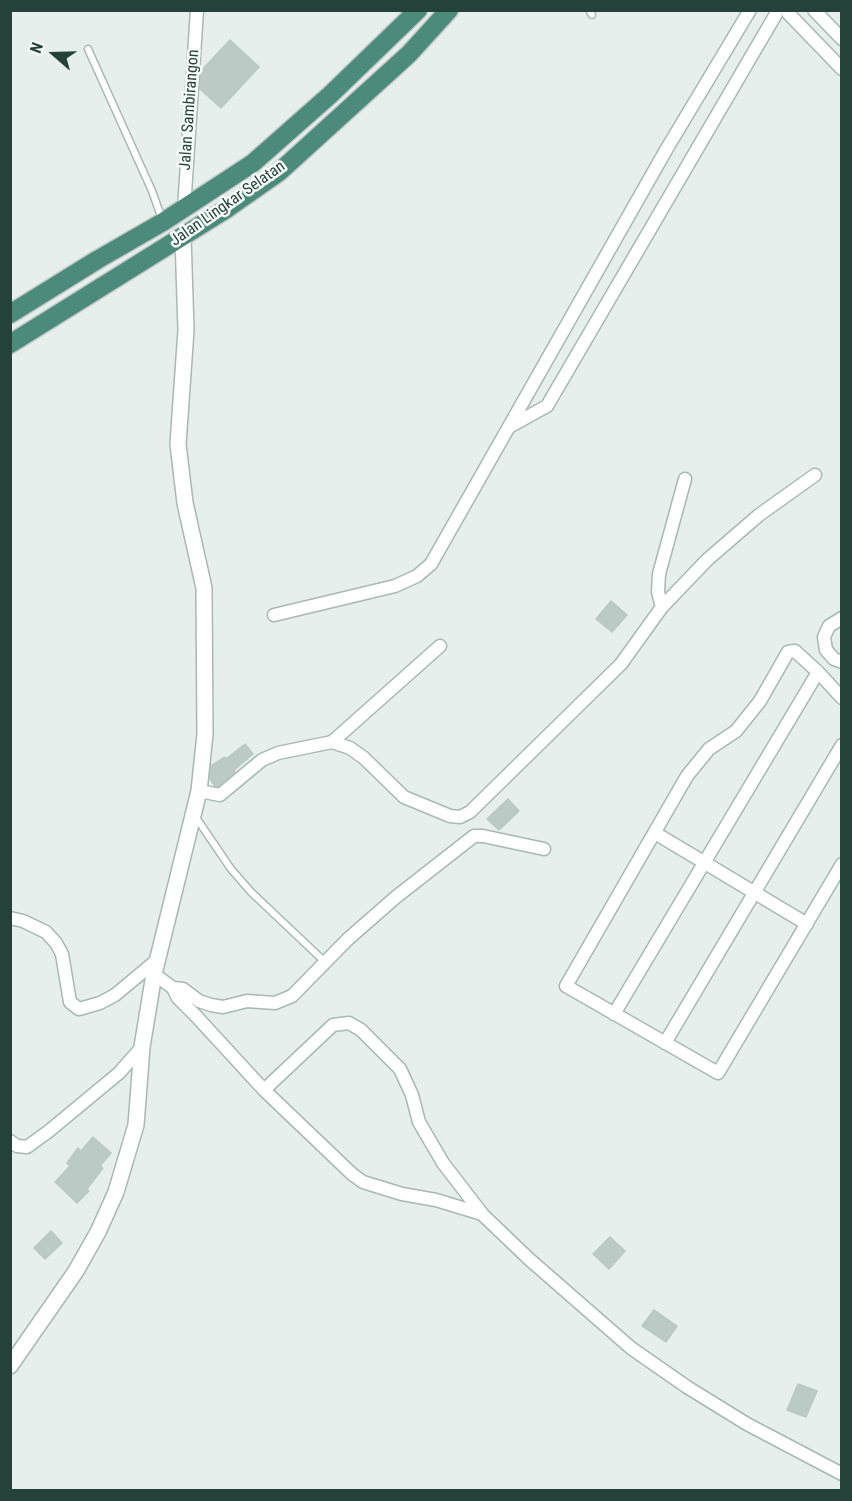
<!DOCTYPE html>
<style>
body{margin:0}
#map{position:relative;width:852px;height:1501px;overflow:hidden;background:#e6efeb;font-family:"Roboto Condensed",sans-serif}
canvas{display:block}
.frame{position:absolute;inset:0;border:12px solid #24423a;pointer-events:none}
.north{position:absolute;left:24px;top:24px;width:60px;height:60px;-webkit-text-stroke:4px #f7fbf9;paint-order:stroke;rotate:290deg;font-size:16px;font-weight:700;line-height:24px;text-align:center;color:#24423a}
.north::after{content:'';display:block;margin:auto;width:21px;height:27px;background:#24423a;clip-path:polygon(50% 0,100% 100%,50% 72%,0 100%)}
</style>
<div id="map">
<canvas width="852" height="1501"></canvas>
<div class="frame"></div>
<div class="north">N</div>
</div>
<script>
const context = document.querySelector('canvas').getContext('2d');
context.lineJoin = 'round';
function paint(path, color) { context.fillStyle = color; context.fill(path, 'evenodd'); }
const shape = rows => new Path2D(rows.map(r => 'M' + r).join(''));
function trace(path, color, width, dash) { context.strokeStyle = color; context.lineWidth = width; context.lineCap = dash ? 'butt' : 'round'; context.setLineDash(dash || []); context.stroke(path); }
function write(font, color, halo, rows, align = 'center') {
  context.font = font + ' "Roboto Condensed",sans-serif'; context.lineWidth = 5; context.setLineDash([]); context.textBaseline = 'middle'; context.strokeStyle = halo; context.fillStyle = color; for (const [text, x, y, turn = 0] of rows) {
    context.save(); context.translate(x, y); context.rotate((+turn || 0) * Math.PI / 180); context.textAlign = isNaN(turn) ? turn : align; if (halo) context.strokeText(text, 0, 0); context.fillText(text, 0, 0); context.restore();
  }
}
const building = shape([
 [230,40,259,67,221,108,200,89,201,71,230,40],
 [611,601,627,615,612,632,596,619,611,601],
 [245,744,253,754,234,770,235,772,218,786,215,786,210,779,211,766,225,757,226,759,245,744],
 [508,799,519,811,499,830,487,819,508,799],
 [93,1137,111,1153,100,1166,103,1168,87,1189,89,1191,77,1203,55,1182,70,1166,67,1163,78,1148,81,1151,93,1137],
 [51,1231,62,1243,45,1259,34,1248,51,1231],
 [610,1237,625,1251,609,1269,593,1254,610,1237],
 [654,1310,677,1326,666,1342,642,1326,654,1310],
 [798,1384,817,1391,806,1417,787,1410,798,1384]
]);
paint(building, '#bbcac4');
trace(building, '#b8c9c2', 1.5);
const service = shape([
 [589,10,592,15],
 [88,49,152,191,162,219],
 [195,816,231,869,251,892,325,962]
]);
const minor = shape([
 [814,10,842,39],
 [788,13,842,69],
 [184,209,197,10],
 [509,427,547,406,776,14],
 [662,607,658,592,659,574,685,479],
 [274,615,395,586,417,576,431,564,666,150,750,10],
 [842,618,829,626,824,637,826,650,834,659,842,662],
 [842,698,818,672,795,651,788,652,760,701,736,731,709,749,687,776,566,986,718,1073,842,864],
 [332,742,440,646],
 [199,791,220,795,262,760,278,753,332,742,350,748,364,758,404,797,450,816,460,817,470,812,621,664,662,607,707,560,759,515,815,475],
 [655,833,807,924],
 [10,918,23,921,46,932,56,943,62,954,70,1002,79,1009,100,1003,115,995,157,960],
 [154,974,173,988,178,998,196,1016,264,1090,333,1025,349,1023,361,1030,400,1069,412,1095,419,1122,443,1163,483,1215,529,1259,631,1348,687,1387,747,1424,842,1474],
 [173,988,183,989,199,1001,211,1005,223,1007,247,1001,275,1003,292,996,348,939,396,897,474,836,483,836,544,849],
 [614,1014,818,672],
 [665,1043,842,745],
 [264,1090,352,1174,363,1182,402,1194,436,1200,482,1214],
 [10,1141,17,1146,27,1147,49,1131,119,1073,142,1047]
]);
const tertiary = shape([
 [10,1366,76,1271,98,1232,116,1192,136,1125,142,1047,154,974,199,791,205,734,204,588,185,503,178,444,186,330,183,237]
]);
const trunk = shape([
 [10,314,97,260,163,222,253,163,330,95,418,10],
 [10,344,228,208,278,173,409,54,449,10]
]);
trace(service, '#a8b8b2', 9);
trace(minor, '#a8b8b2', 15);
trace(tertiary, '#a8b8b2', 18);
trace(trunk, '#c2cac8', 21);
trace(service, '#fff', 6);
trace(minor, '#fff', 12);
trace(tertiary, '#fff', 15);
trace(trunk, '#4c8a7c', 18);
write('16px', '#24423a', '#f7fbf9', [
 ["Jalan Sambirangon",190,110,-86],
 ["Jalan Lingkar Selatan",228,204,-35]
]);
</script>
